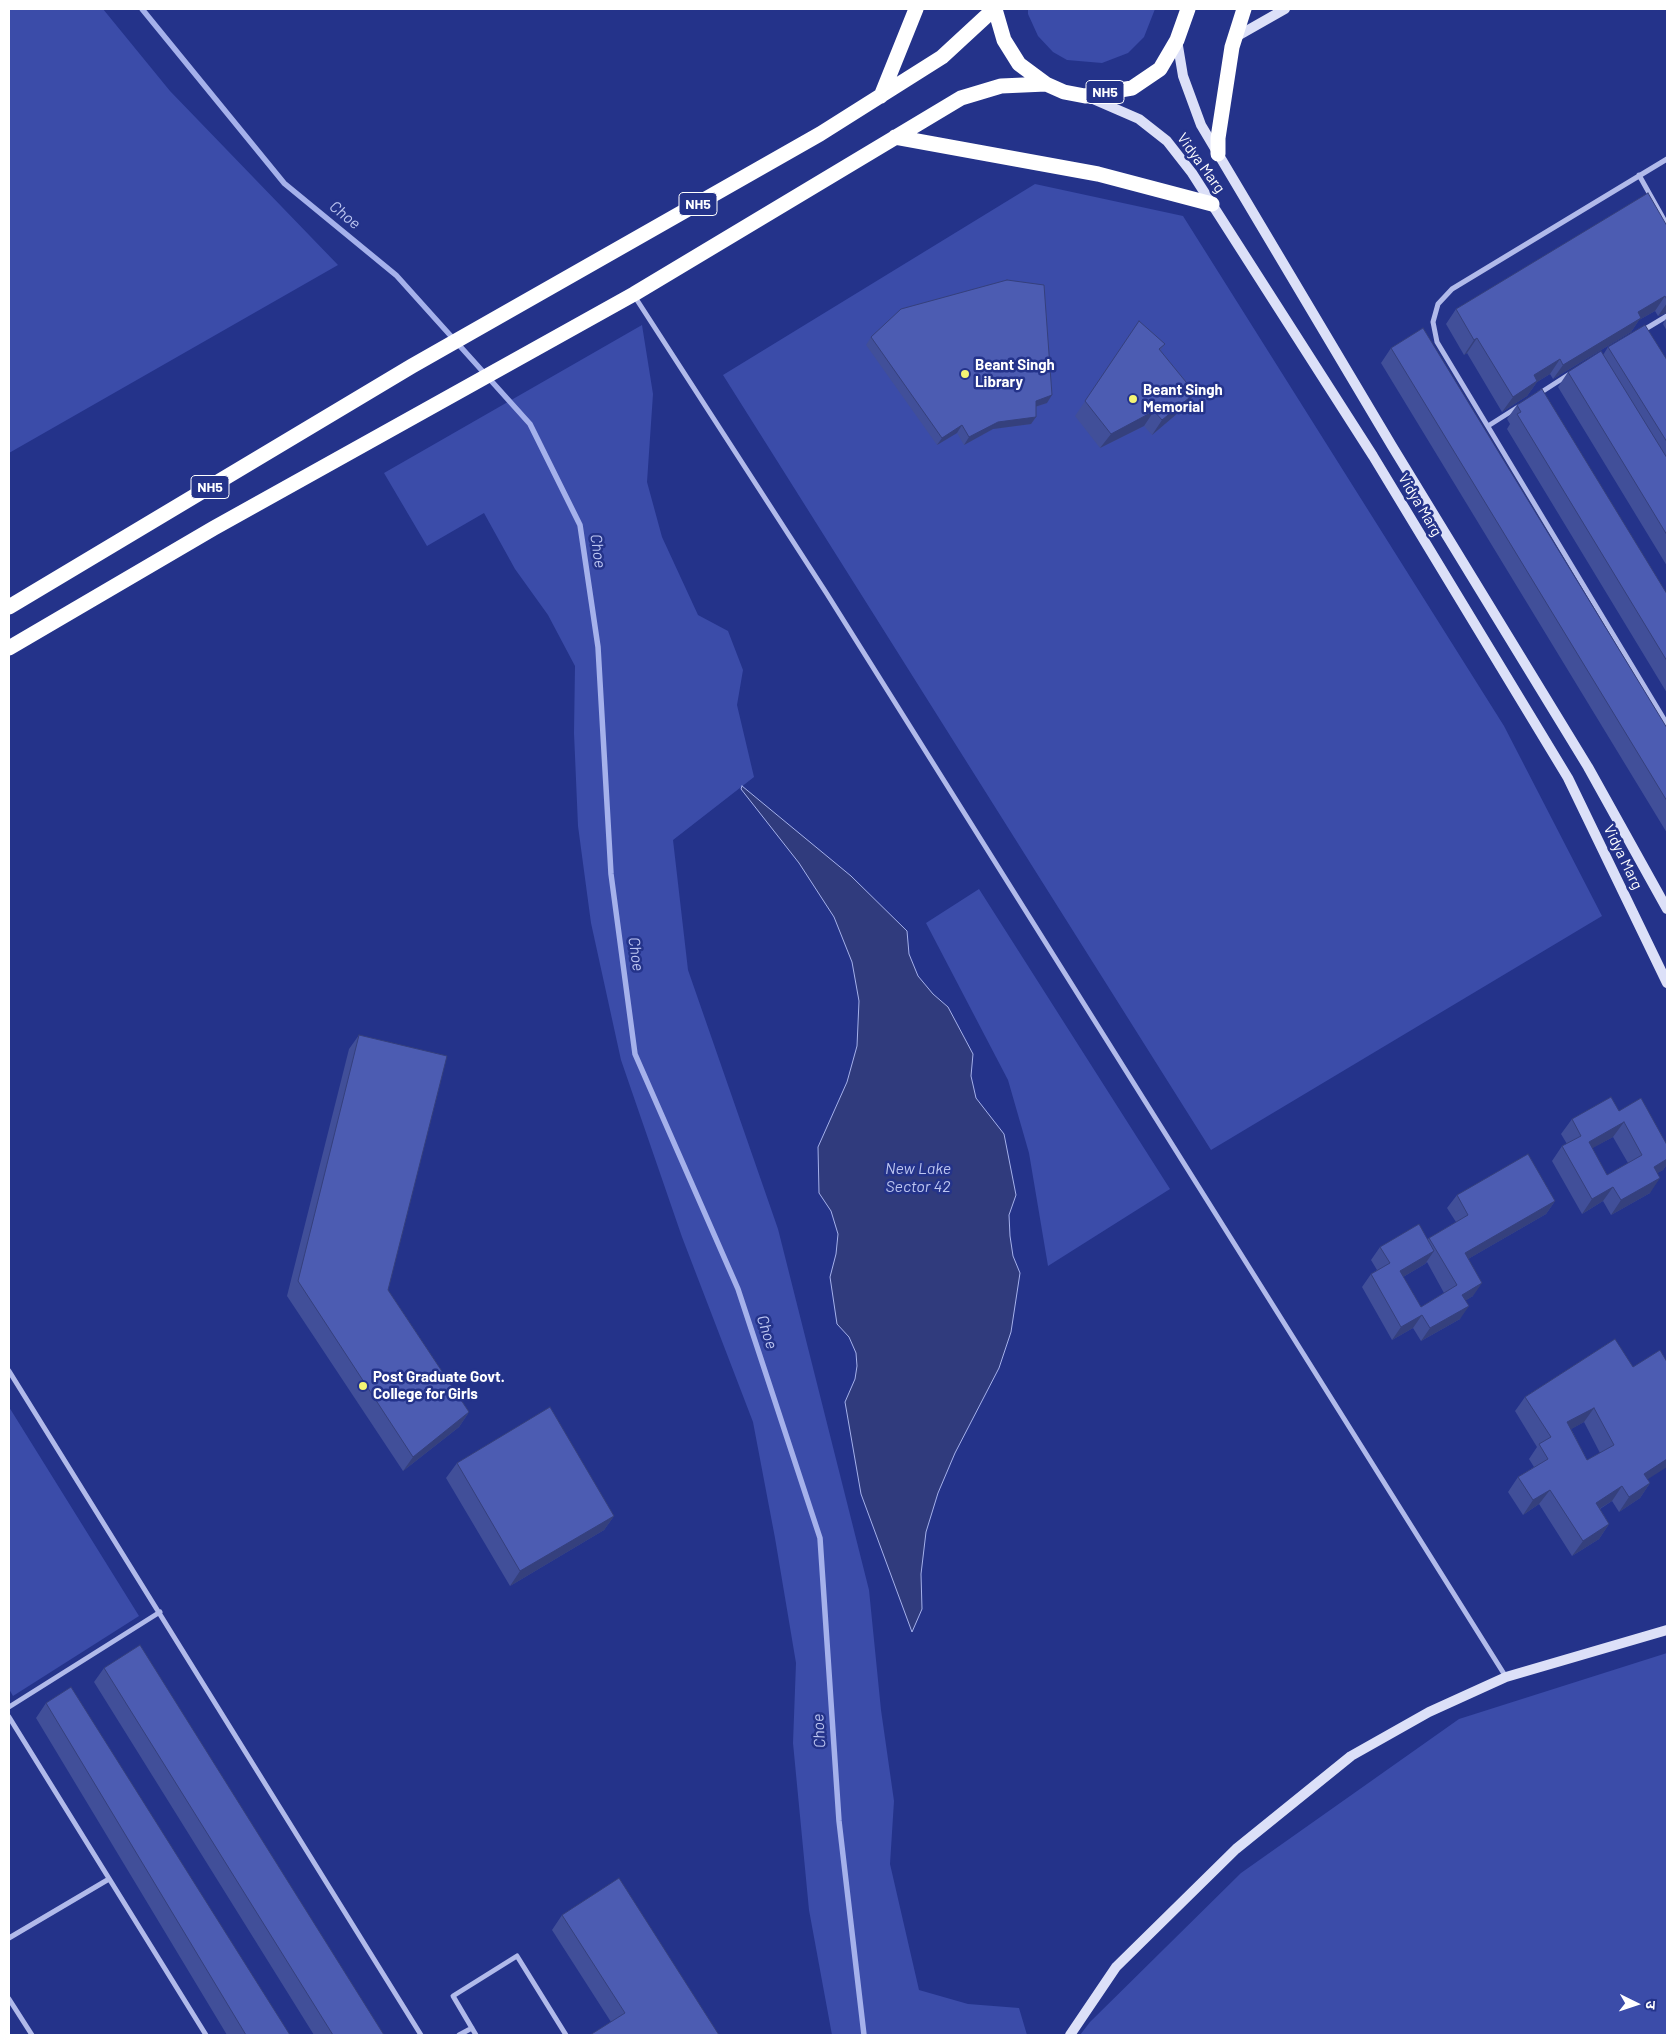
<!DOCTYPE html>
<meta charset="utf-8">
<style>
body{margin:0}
#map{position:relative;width:1676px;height:2044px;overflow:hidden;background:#24338a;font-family:Barlow,"Noto Sans Devanagari",sans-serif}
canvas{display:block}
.frame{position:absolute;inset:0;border:10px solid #fff;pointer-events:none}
.north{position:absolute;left:1611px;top:1979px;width:50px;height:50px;-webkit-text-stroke:4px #24338a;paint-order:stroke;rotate:94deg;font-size:14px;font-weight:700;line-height:20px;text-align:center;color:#fff}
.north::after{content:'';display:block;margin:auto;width:18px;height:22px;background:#fff;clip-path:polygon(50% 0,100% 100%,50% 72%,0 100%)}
</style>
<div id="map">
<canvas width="1676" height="2044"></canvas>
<div class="frame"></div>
<div class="north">उ</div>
</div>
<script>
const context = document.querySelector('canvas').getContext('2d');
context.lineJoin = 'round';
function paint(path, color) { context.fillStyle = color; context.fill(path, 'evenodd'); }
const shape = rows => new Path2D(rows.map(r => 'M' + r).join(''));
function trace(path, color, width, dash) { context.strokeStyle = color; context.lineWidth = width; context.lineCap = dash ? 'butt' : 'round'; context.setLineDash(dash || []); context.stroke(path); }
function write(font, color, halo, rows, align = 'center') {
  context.font = font + ' Barlow,sans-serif'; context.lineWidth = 5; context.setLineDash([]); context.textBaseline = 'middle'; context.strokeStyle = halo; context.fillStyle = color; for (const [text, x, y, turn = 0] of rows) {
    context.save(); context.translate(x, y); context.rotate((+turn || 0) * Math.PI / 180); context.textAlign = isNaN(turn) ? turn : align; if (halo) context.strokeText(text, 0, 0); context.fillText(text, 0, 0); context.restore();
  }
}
paint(shape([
 [9,9,103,9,170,91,338,265,9,453],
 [1028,9,1155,9,1144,37,1128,53,1102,63,1067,60,1053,52,1038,36,1028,14],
 [1035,184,1183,216,1504,726,1602,916,1211,1150,723,375],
 [642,325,653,394,647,482,662,537,698,615,728,631,743,670,737,705,754,777,673,840,688,970,778,1229,869,1590,881,1710,894,1801,890,1864,919,1990,968,2004,1019,2008,1027,2035,832,2035,809,1910,793,1743,796,1663,775,1538,753,1422,682,1237,621,1060,591,923,578,826,574,733,575,666,548,615,515,569,484,513,427,546,384,473],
 [979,889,1170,1189,1048,1266,1029,1153,1008,1080,926,923],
 [9,1407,139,1616,13,1696,9,1689],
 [1667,1653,1667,2035,1080,2035,1090,2022,1241,1873,1459,1719]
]), '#3b4ca9');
const water = shape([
 [742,786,851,876,907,931,909,954,918,976,933,994,948,1007,973,1054,971,1076,976,1098,1004,1134,1016,1195,1009,1215,1010,1236,1013,1256,1020,1273,1011,1332,999,1368,955,1453,938,1493,926,1532,921,1574,922,1609,912,1632,861,1494,845,1402,855,1379,857,1366,856,1353,849,1337,837,1324,830,1277,836,1254,838,1234,831,1211,819,1193,818,1147,847,1082,857,1046,859,1001,852,962,834,917,799,863,741,789,742,786]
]);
paint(water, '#303b7d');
trace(water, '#a5b1eb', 1);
trace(shape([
 [142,9,284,183,396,275,530,424,580,525,598,647,611,874,635,1054,738,1289,820,1538,839,1821,864,2035]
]), '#a5b1eb', 5.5);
trace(shape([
 [1667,159,1452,289,1438,304,1433,322,1437,342,1667,724],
 [1639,175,1667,225],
 [635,297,827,594,1506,1677],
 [1642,331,1667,316],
 [1540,393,1568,375],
 [1488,426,1518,407],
 [9,1371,421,2035],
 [9,1707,160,1612],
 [9,1717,206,2035],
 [9,1938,109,1879],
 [9,1999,32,2035],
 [459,2035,472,2028],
 [476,2035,453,1996,517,1956,566,2035]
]), '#b1baea', 5);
trace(shape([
 [1234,38,1285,9],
 [1177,40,1183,76,1201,125,1392,446,1588,767,1667,909],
 [1086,96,1139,119,1167,141,1192,173,1373,456,1568,778,1667,983],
 [1070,2035,1116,1967,1236,1849,1351,1756,1429,1712,1506,1677,1667,1630]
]), '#dce0f8', 10);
trace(shape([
 [995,9,1004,40,1019,64,1046,84,1064,92,1085,96,1132,88,1160,69,1177,40,1188,9],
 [881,96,916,9],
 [895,137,1098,174,1212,204],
 [1218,154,1218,138,1232,47,1244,9],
 [9,607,412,366,820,134,942,57,994,9],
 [9,648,214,528,634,294,961,98,1001,86,1046,84]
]), '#fff', 15);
paint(shape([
 [1667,226,1667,313,1658,316,1655,311,1639,320,1631,332,1553,379,1550,374,1537,382,1527,396,1502,412,1467,353,1464,355,1446,324,1456,309],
 [1667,317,1667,331,1663,324],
 [1139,321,1165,344,1161,350,1185,407,1152,435,1144,426,1100,448,1075,416],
 [871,337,1047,403,1036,407,1036,417,1031,424,993,429,964,445,957,433,937,445,866,345],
 [1608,347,1667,360,1667,566,1558,387,1568,372,1603,355],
 [1391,348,1667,728,1667,833,1381,363],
 [1517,405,1667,594,1667,693,1507,429,1510,424,1507,419],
 [359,1035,388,1290,469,1412,459,1427,403,1471,287,1296,349,1049],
 [1619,1111,1667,1145,1667,1164,1663,1170,1657,1173,1650,1193,1611,1215,1603,1201,1582,1214,1552,1161,1562,1146,1567,1144,1561,1134,1572,1119],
 [1613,1137,1628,1163,1607,1175,1592,1148],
 [1457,1195,1555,1201,1546,1214,1468,1259,1473,1296,1466,1300,1460,1319,1421,1341,1413,1328,1392,1340,1362,1287,1371,1274,1377,1270,1371,1260,1380,1247,1428,1239,1429,1238,1456,1222,1447,1208],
 [1427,1262,1444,1293,1421,1307,1403,1277,1425,1264],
 [1615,1339,1647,1479,1650,1483,1640,1498,1619,1512,1612,1501,1600,1509,1609,1524,1599,1539,1572,1556,1539,1504,1523,1515,1508,1492,1518,1477,1534,1467,1529,1459,1537,1447,1515,1411,1525,1397],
 [1584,1422,1600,1453,1587,1460,1571,1429],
 [457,1463,614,1516,604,1530,510,1586,446,1478],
 [104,1668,384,2035,314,2035,94,1682],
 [46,1703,290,2035,227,2035,36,1718],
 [562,1915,719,2035,611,2022,552,1930]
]), '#414f99');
paint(shape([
 [1665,296,1655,311,1639,320,1631,332,1553,379,1563,365,1638,312],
 [1667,303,1667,313,1658,316],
 [1477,338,1467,353,1464,355,1474,340],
 [1560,359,1550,374,1537,382,1527,396,1502,412,1513,397,1534,375],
 [1195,393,1185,407,1152,435,1162,420],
 [1052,395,1047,403,1031,408,1036,401],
 [1154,411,1144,426,1100,448,1111,434],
 [1036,417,1031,424,993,429,964,445,969,437,998,422],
 [962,425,957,433,937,445,942,438],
 [1624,1122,1613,1137,1578,1156,1589,1142],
 [1667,1159,1667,1164,1663,1170,1643,1181,1654,1167],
 [1660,1178,1650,1193,1611,1215,1621,1200],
 [1613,1187,1603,1201,1582,1214,1592,1199],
 [1555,1201,1546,1214,1456,1266,1465,1253],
 [1434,1251,1425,1264,1391,1284,1400,1271],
 [1482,1283,1473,1296,1453,1308,1462,1295],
 [1469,1306,1460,1319,1421,1341,1430,1328],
 [1422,1315,1413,1328,1392,1340,1401,1327],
 [1594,1408,1584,1422,1557,1437,1567,1422],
 [469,1412,459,1427,403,1471,413,1457],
 [1667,1459,1667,1467,1634,1488,1644,1474],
 [1650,1483,1640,1498,1619,1512,1629,1497],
 [1622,1486,1612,1501,1586,1517,1596,1503],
 [1550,1490,1539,1504,1523,1515,1533,1500],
 [614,1516,604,1530,510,1586,520,1571],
 [1609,1524,1599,1539,1572,1556,1583,1541]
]), '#35407d');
const building = shape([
 [1648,193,1667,226,1667,300,1665,296,1638,312,1641,318,1563,365,1560,359,1534,375,1537,381,1513,397,1477,338,1474,340,1456,309,1648,193],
 [1007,280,1044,285,1052,395,1036,401,1036,417,998,422,969,437,962,425,942,438,871,337,901,309,1007,280],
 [1139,321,1165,344,1159,349,1195,393,1162,420,1154,411,1111,434,1085,401,1139,321],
 [1645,325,1667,360,1667,442,1608,347,1645,325],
 [1423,328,1667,728,1667,801,1391,348,1423,328],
 [1601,351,1667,458,1667,535,1568,372,1601,351],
 [1542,389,1667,594,1667,661,1517,414,1521,412,1517,405,1542,389],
 [359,1035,447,1056,388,1290,469,1412,413,1457,298,1281,359,1035],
 [1611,1097,1619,1111,1641,1098,1667,1145,1667,1159,1654,1167,1660,1178,1621,1200,1613,1187,1592,1199,1562,1146,1581,1136,1572,1119,1611,1097],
 [1624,1122,1642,1155,1607,1175,1589,1142,1624,1122],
 [1528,1154,1555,1201,1465,1253,1482,1283,1462,1295,1469,1306,1430,1328,1422,1315,1401,1327,1371,1274,1390,1263,1380,1247,1419,1224,1434,1251,1400,1271,1421,1307,1457,1285,1429,1238,1468,1215,1457,1195,1528,1154],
 [1615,1339,1633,1367,1660,1350,1667,1362,1667,1459,1644,1474,1650,1483,1629,1497,1622,1486,1596,1503,1609,1524,1583,1541,1550,1490,1533,1500,1518,1477,1548,1459,1539,1444,1551,1437,1525,1397,1615,1339],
 [1594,1408,1614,1445,1587,1460,1567,1422,1594,1408],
 [550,1407,614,1516,520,1571,457,1463,550,1407],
 [140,1645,384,2035,333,2035,104,1668,140,1645],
 [71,1687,290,2035,246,2035,46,1703,71,1687],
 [619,1878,719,2035,590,2035,625,2013,562,1915,619,1878]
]);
paint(building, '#4c5cb2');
trace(building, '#35407d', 1);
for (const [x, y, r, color] of [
 [965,374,5,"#f5f574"],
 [1133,399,5,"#f5f574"],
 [363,1386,5,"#f5f574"]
]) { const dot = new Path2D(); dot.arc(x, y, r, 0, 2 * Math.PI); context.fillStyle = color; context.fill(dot); trace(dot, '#24338a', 2); }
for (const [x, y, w] of [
 [1105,92,38],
 [698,204,38],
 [210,487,38]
]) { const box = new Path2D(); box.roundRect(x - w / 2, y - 11.5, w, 23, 4); context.fillStyle = '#24338a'; context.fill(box); trace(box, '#fff', 1); }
write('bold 14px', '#fff', null, [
 ["NH5",1105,92],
 ["NH5",698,204],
 ["NH5",210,487]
]);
write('15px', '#fff', '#24338a', [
 ["Vidya Marg",1201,163,54],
 ["Vidya Marg",1420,505,59],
 ["Vidya Marg",1623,857,64]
]);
write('bold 15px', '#fff', '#24338a', [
 ["Beant Singh",975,365],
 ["Library",975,382],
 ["Beant Singh",1143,390],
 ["Memorial",1143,407],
 ["Post Graduate Govt.",373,1377],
 ["College for Girls",373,1394]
], 'left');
write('italic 16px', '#bcc5f1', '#24338a', [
 ["Choe",345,215,39],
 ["Choe",598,551,82],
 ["Choe",636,954,82],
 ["New Lake",918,1169],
 ["Sector 42",918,1187],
 ["Choe",767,1332,72],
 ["Choe",819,1731,-94]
]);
</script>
